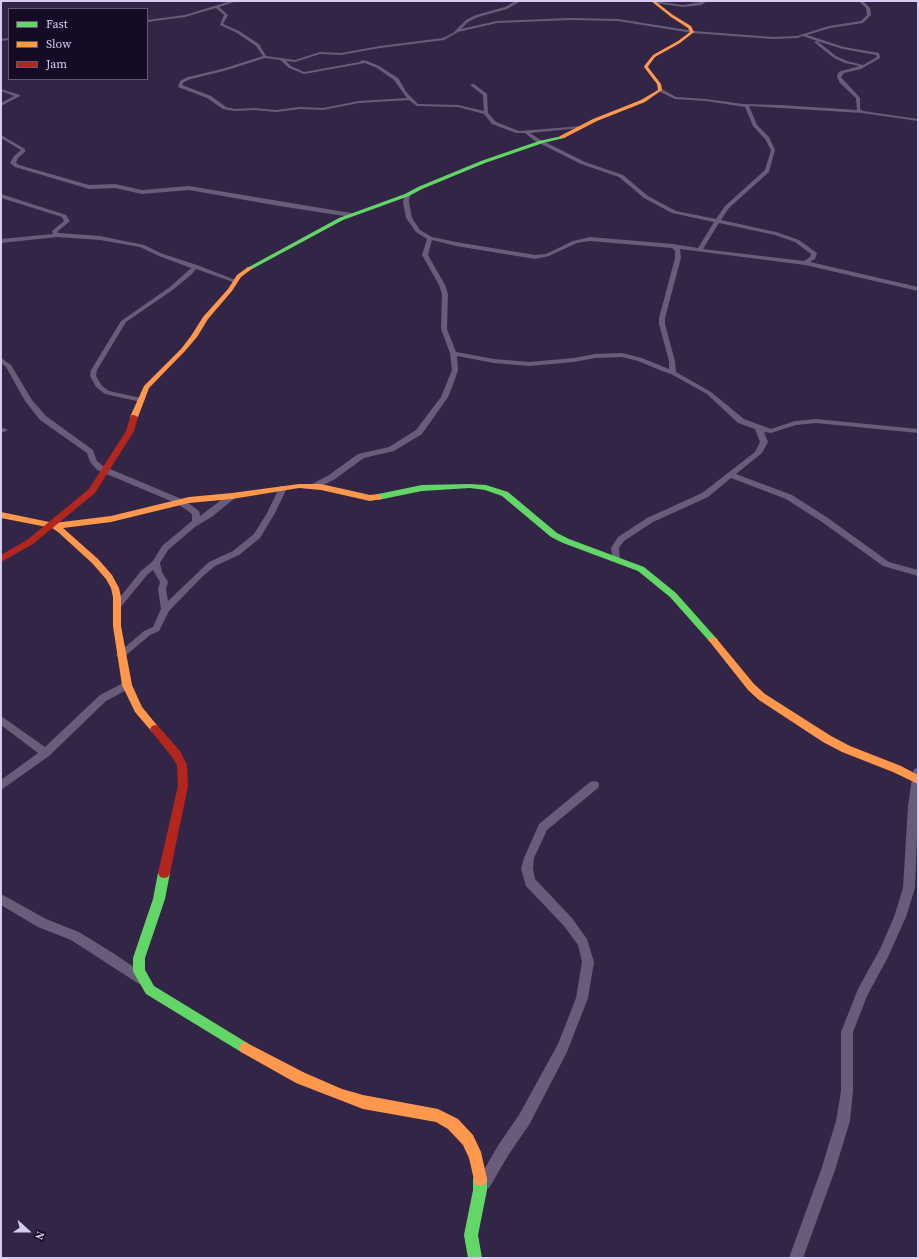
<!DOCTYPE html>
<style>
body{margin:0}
#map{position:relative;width:919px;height:1259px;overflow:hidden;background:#332546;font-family:"Source Serif 4",serif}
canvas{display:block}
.frame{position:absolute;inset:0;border:2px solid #d6cbf0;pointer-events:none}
.legend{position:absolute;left:8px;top:8px;width:140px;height:72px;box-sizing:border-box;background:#150b25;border:1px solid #625876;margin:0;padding:5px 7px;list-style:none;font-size:12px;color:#d6cbf0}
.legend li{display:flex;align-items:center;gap:8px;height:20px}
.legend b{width:20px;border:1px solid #625876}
.north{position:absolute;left:8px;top:1211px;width:40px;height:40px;-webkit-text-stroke:3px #150b25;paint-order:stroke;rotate:111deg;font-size:11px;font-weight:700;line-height:16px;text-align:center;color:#d6cbf0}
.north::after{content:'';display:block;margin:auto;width:14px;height:18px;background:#d6cbf0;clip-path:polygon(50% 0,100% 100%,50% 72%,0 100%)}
</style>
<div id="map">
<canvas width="919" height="1259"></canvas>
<div class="frame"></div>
<ul class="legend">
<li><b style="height:5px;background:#63d668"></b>Fast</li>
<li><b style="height:5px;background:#ff974d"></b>Slow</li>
<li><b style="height:5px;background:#b3261e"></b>Jam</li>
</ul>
<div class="north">N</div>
</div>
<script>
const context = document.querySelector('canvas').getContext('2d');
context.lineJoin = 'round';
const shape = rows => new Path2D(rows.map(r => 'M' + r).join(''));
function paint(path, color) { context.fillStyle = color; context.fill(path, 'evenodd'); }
paint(shape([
 [231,1,237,1,219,7,228,15,223,24,239,31,259,44,266,56,295,60,320,52,341,53,380,46,443,38,453,33,466,20,476,15,505,7,516,1,521,1,507,9,478,17,468,22,461,29,497,21,570,18,618,19,694,31,773,37,797,36,829,26,861,21,867,15,866,8,859,1,863,1,870,8,871,15,863,23,830,28,807,35,844,47,879,53,880,58,861,69,844,73,841,77,860,98,860,109,863,111,918,119,918,121,862,113,749,106,757,125,769,137,775,150,769,172,729,208,721,220,776,232,799,240,817,253,815,259,810,262,918,287,918,291,805,265,680,249,681,258,665,318,665,324,675,361,676,372,711,392,744,419,771,429,795,421,816,419,918,429,918,433,816,423,796,425,771,433,764,432,768,442,762,453,736,474,792,495,828,518,889,562,918,570,918,576,883,566,822,522,786,499,731,478,708,497,653,522,624,541,619,548,620,559,619,561,613,561,611,548,618,537,647,518,702,493,755,452,760,442,755,429,738,423,707,394,671,374,662,371,638,361,622,357,595,358,574,362,529,366,494,363,457,356,458,370,454,382,448,397,422,434,394,451,364,458,335,479,318,488,312,488,311,486,312,484,329,475,358,454,389,447,416,430,441,397,452,370,450,353,441,329,442,294,439,285,422,255,427,239,416,232,406,218,403,202,405,194,410,195,409,202,412,218,420,230,432,237,456,242,535,255,546,254,573,241,590,237,673,244,698,248,714,222,672,213,644,198,619,177,581,164,535,141,525,133,516,133,492,124,484,114,458,107,417,106,409,100,359,103,323,110,300,109,276,112,254,110,235,111,223,109,207,98,178,87,180,81,188,77,222,69,263,56,256,46,237,33,220,25,224,15,216,8,185,17,147,22,147,20,185,15,231,1],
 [570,20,618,21,692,33,773,39,797,38,803,36,817,41,814,42,834,58,845,63,860,66,841,71,838,73,837,77,840,83,856,98,857,110,780,105,743,104,706,99,676,97,662,89,658,89,658,91,675,99,706,101,745,107,753,126,765,139,771,150,765,170,725,206,716,219,676,211,648,196,623,175,585,162,539,139,530,133,580,128,582,128,582,126,519,131,496,122,488,113,487,94,474,84,470,85,483,95,484,111,458,105,418,104,407,93,398,78,379,66,367,61,362,60,360,62,304,72,291,66,286,61,295,62,320,54,341,55,380,48,444,40,458,32,497,23,570,20],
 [817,41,843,49,876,55,877,57,863,65,847,61,836,56,817,41],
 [265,58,280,60,289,68,304,74,365,63,377,68,394,80,407,98,359,101,323,108,300,107,276,110,254,108,235,109,226,107,211,96,182,85,184,82,191,79,224,71,265,58],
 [719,223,775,235,795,242,811,254,810,257,804,261,703,249,719,223],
 [432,240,456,246,535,259,549,256,577,243,590,241,672,248,675,251,675,258,659,318,659,324,669,361,669,369,642,358,622,353,595,354,574,358,529,362,494,359,456,352,447,329,448,294,445,285,428,255,432,240],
 [653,1,683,5,707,1,701,5,683,7,654,3,653,1],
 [9,38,9,40,1,41,1,39,9,38],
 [1,89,20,95,20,96,1,106,1,103,14,96,1,91,1,89],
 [1,135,25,149,25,152,18,158,16,163,19,165,89,185,115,184,142,190,189,186,351,213,354,215,351,217,279,206,189,190,142,194,115,188,89,189,15,167,10,163,14,156,21,150,1,138,1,135],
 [1,194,66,215,70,221,57,232,59,233,100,236,144,245,163,254,197,265,238,281,233,282,196,269,192,274,174,289,126,322,97,370,96,376,102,386,109,391,141,398,145,400,141,402,105,394,96,387,90,376,91,370,121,321,170,287,191,268,159,256,140,247,100,240,57,237,1,243,1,239,53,234,52,231,64,221,62,217,1,198,1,194],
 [1,358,11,365,32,400,46,416,93,450,97,461,103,466,184,500,199,511,200,516,229,494,235,494,236,496,235,498,213,516,195,527,168,550,160,563,162,572,168,582,166,589,168,601,209,562,233,551,254,534,267,513,280,486,286,486,287,488,275,513,260,538,239,555,215,566,202,577,169,611,159,631,150,635,124,657,118,657,116,655,144,631,153,627,161,609,158,589,160,582,153,570,147,575,120,608,114,608,113,606,141,571,153,561,162,546,192,521,192,514,178,504,97,470,90,462,87,453,40,420,25,401,6,367,1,363,1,358],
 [4,428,8,430,1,433,1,429,4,428],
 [127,681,130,682,132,685,130,688,106,701,49,756,1,790,1,780,38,753,1,725,1,716,45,747,100,695,127,681],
 [918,768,918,812,915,888,906,917,888,957,867,996,853,1032,853,1091,850,1121,835,1170,803,1258,789,1258,821,1170,836,1121,841,1091,841,1032,858,989,880,949,894,917,903,888,908,806,913,772,914,769,918,768],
 [594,781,598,782,599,785,598,788,547,830,534,858,533,869,535,879,572,918,587,939,594,962,588,998,567,1052,529,1125,509,1154,489,1188,484,1190,479,1188,477,1183,479,1178,499,1144,519,1115,558,1044,576,998,582,962,578,945,564,926,526,886,521,869,524,858,539,824,590,782,594,781],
 [1,894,46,919,79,932,113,953,144,974,146,978,144,982,140,984,136,982,71,940,38,927,1,905,1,894]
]), '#685c79');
paint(shape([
 [562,136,564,136,564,138,543,143,485,163,422,189,409,196,343,220,252,269,247,268,339,218,405,194,418,187,481,161,539,141,562,136],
 [470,484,486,485,508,492,557,533,569,539,644,567,676,593,716,638,718,640,716,642,710,642,670,597,638,571,563,543,551,537,502,496,485,490,470,488,422,491,378,500,374,497,378,494,422,485,470,484],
 [164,868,168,869,170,873,165,899,145,958,145,970,154,986,249,1044,251,1048,249,1052,245,1054,241,1052,146,994,135,975,133,971,133,958,153,899,158,873,160,869,164,868],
 [480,1172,485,1174,487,1179,487,1190,478,1235,482,1258,468,1258,464,1235,473,1190,473,1179,475,1174,480,1172]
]), '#63d668');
paint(shape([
 [651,1,655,1,673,15,691,26,694,32,680,43,655,57,649,65,648,67,651,71,661,84,662,90,645,102,597,121,564,138,560,138,560,136,593,119,641,100,658,90,657,84,644,67,645,65,653,55,678,41,690,32,688,28,671,17,651,1],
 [248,267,253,268,241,277,232,291,208,319,197,337,185,351,149,388,138,417,134,419,131,419,130,417,144,386,181,349,191,336,203,317,228,289,237,275,248,267],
 [299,484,321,484,370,495,378,494,382,497,381,499,370,501,321,490,299,488,232,499,189,503,111,522,63,528,98,559,112,575,119,588,121,597,121,626,132,685,142,707,160,729,158,732,155,733,152,732,135,712,122,685,113,626,113,597,111,588,106,579,92,563,58,532,52,528,1,518,1,512,54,523,111,516,189,497,232,493,299,484],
 [713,637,716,638,754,684,765,694,831,736,850,746,901,766,918,775,918,784,893,772,842,752,823,742,759,700,748,690,710,642,708,640,710,638,713,637],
 [245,1042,305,1073,342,1089,363,1095,438,1109,458,1119,473,1135,481,1152,487,1179,485,1184,480,1186,475,1184,469,1158,463,1145,448,1129,436,1122,363,1109,296,1083,241,1052,239,1048,241,1044,245,1042]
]), '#ff974d');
paint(shape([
 [131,415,134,415,138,417,134,431,95,493,33,544,1,562,1,555,27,540,89,489,126,431,131,415],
 [155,725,158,726,180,751,187,765,188,786,170,873,168,877,164,878,160,877,158,873,178,786,177,765,172,757,152,732,150,729,152,726,155,725]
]), '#b3261e');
</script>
